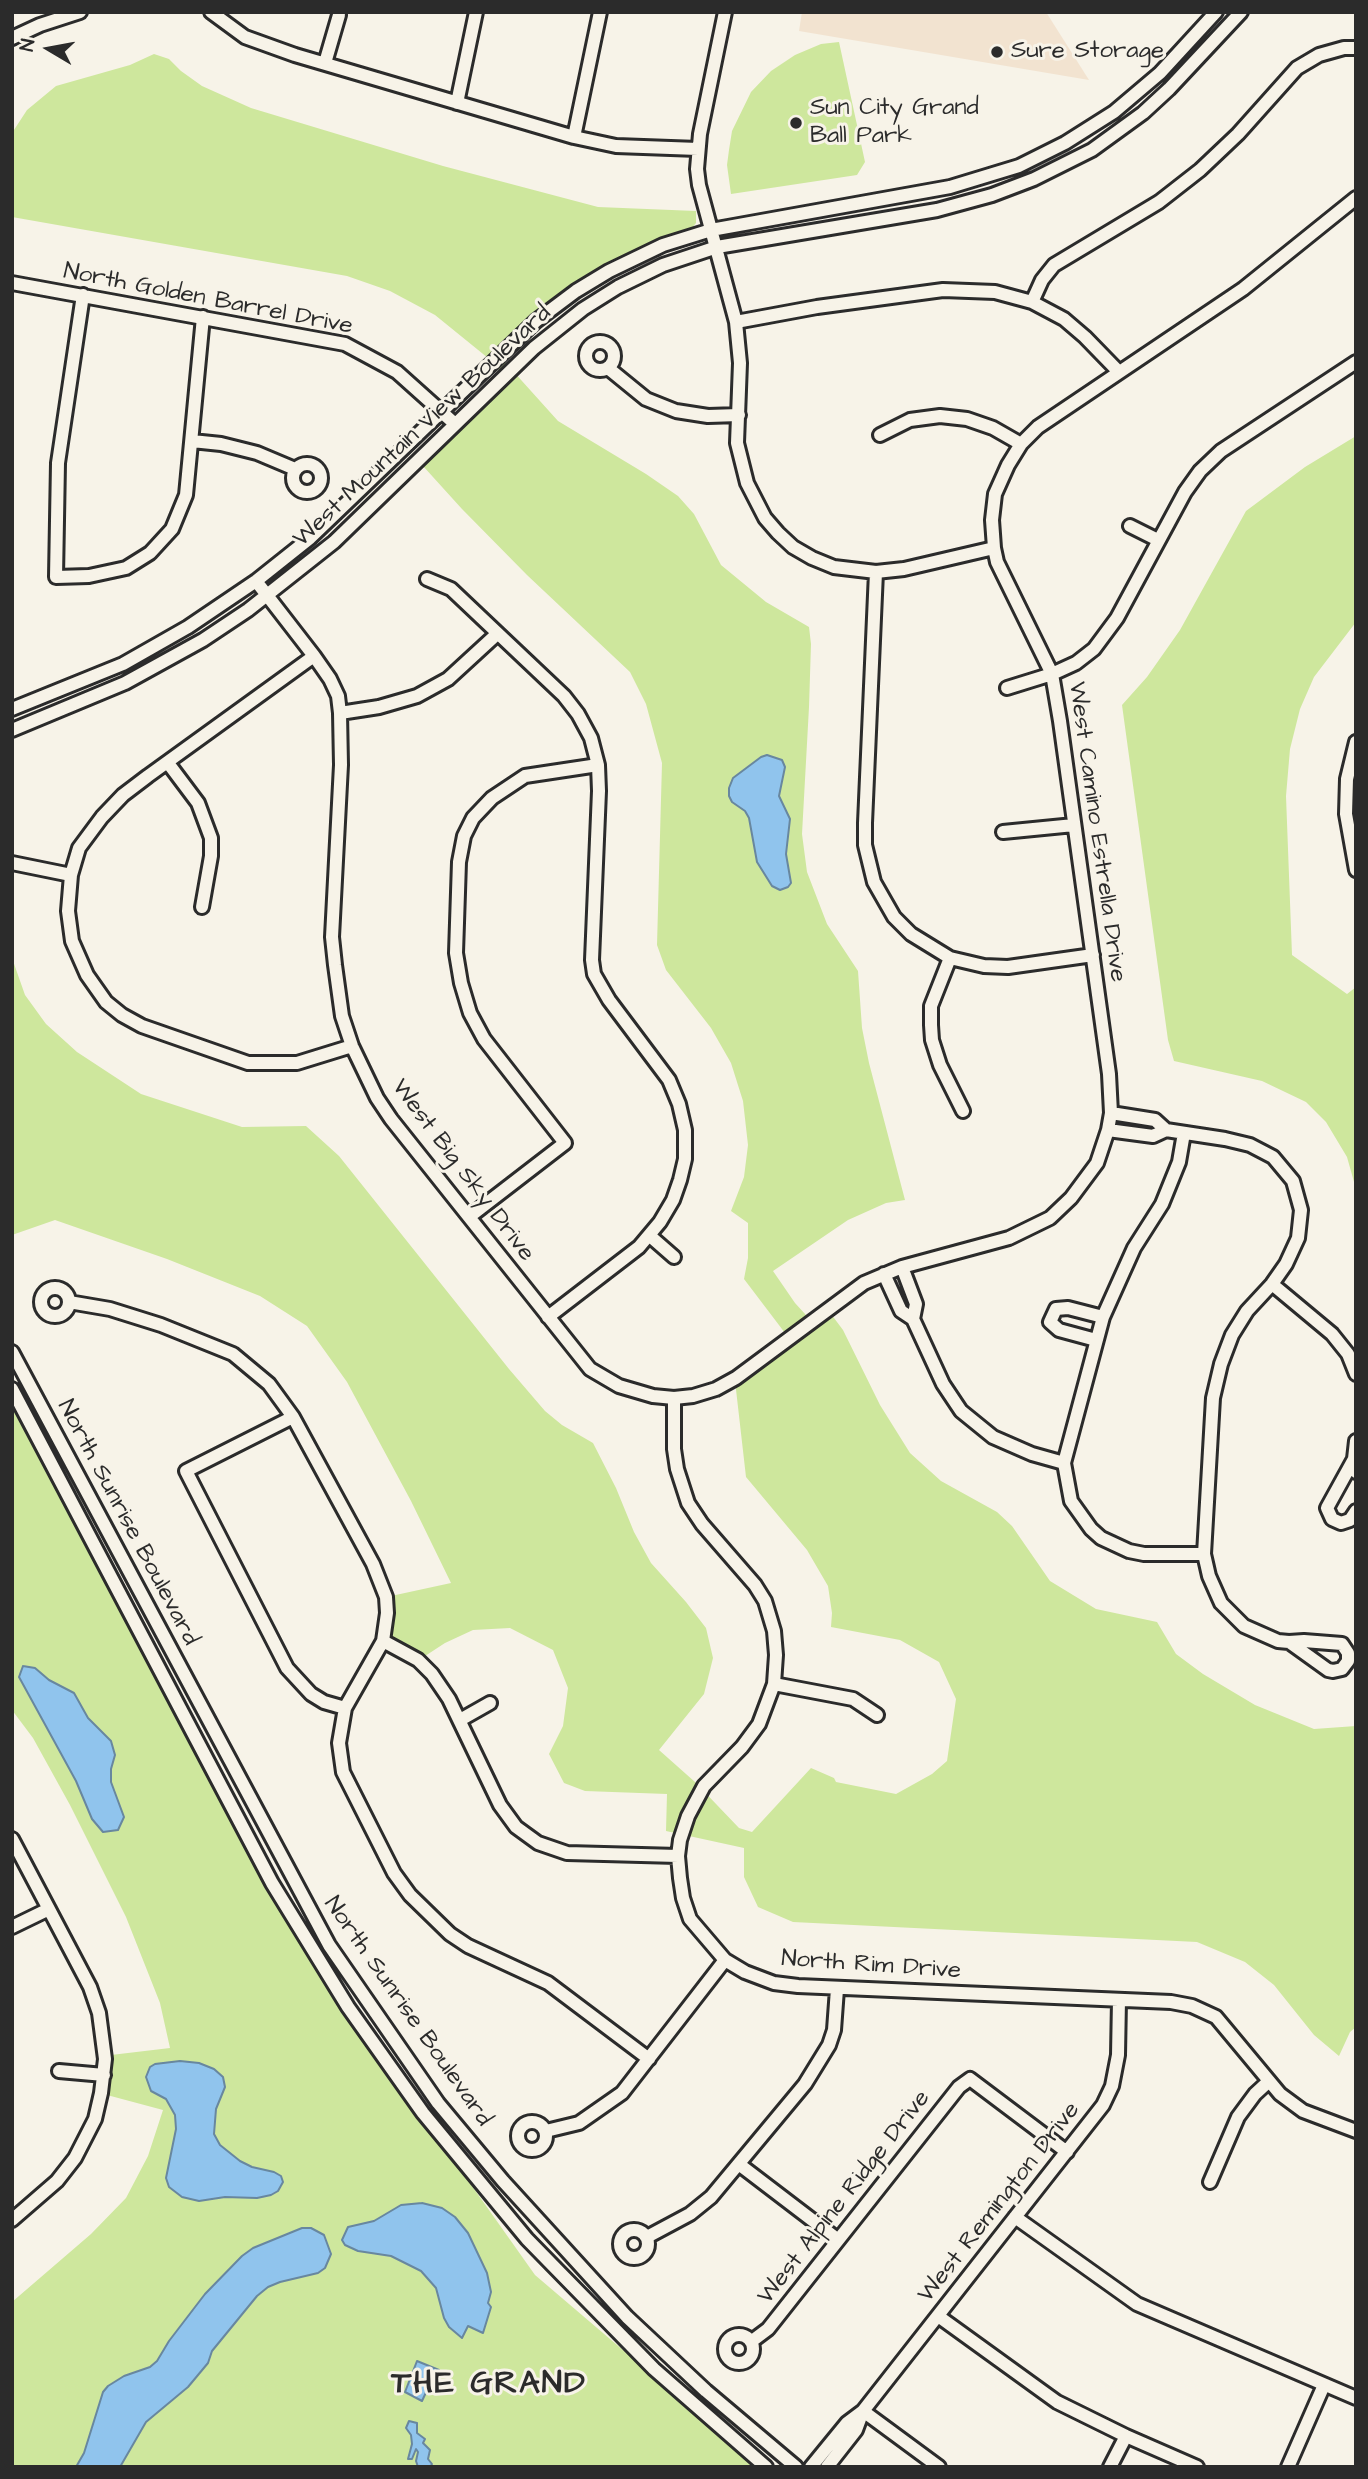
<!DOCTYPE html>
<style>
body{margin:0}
#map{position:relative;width:1368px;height:2479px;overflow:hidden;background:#f7f3e8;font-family:"Architects Daughter",sans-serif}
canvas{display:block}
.frame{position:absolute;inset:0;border:14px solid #2b2b2b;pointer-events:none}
.north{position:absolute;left:14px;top:14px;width:70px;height:70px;-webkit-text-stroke:5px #f7f3e8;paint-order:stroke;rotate:280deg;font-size:19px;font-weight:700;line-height:28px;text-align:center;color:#2b2b2b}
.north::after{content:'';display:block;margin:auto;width:24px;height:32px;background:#2b2b2b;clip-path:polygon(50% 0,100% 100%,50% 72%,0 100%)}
</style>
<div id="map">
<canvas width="1368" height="2479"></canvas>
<div class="frame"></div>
<div class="north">N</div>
</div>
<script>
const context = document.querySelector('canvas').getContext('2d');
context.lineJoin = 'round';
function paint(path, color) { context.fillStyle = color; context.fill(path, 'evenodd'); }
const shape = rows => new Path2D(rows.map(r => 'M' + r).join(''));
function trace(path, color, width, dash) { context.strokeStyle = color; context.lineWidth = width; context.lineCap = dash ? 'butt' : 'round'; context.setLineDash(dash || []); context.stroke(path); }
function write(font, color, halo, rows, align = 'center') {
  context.font = font + ' "Architects Daughter",sans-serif'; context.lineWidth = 6; context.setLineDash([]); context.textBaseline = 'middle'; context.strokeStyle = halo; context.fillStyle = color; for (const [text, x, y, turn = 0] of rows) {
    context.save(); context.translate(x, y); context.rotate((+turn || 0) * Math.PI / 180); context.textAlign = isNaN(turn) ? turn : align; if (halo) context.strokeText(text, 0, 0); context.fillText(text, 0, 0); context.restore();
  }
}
paint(shape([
 [802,12,1046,12,1089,80,799,31]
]), '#f2e3d0');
paint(shape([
 [839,42,865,162,857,175,731,194,727,165,729,150,732,131,751,92,771,71,795,55,821,44],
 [154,54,169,59,181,71,202,86,251,108,443,166,598,207,696,211,696,223,692,228,648,245,601,268,548,303,495,351,558,421,646,474,678,496,694,514,721,565,766,602,809,627,811,644,809,707,802,834,807,872,827,924,858,971,862,1028,869,1063,905,1200,886,1203,848,1220,773,1271,795,1303,816,1326,831,1314,843,1330,880,1405,910,1453,941,1481,997,1512,1012,1526,1050,1581,1096,1609,1157,1622,1176,1654,1203,1674,1255,1705,1314,1729,1356,1726,1356,2027,1350,2032,1339,2056,1314,2035,1274,1985,1245,1962,1197,1942,793,1922,758,1907,744,1877,744,1848,666,1831,667,1794,585,1791,564,1783,549,1754,563,1726,568,1688,553,1650,510,1628,473,1630,445,1643,422,1658,392,1639,391,1596,451,1583,411,1501,347,1382,307,1326,260,1296,167,1259,55,1220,12,1235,12,958,25,995,46,1024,77,1052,141,1094,242,1127,306,1126,339,1156,509,1369,545,1411,562,1425,593,1443,616,1488,634,1532,651,1563,686,1602,706,1628,713,1658,704,1694,659,1750,695,1782,739,1828,752,1832,811,1768,834,1778,836,1782,896,1794,932,1774,947,1761,956,1699,939,1662,900,1640,831,1627,832,1613,828,1586,807,1550,746,1477,734,1372,785,1333,744,1279,748,1258,748,1223,731,1211,744,1177,748,1145,743,1101,731,1063,711,1028,666,970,657,945,662,763,646,704,630,672,527,575,462,509,423,466,509,381,488,358,435,315,390,291,347,276,12,217,12,133,27,110,56,86,130,65],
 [1356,436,1356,622,1314,677,1300,709,1290,749,1286,796,1292,955,1347,994,1356,987,1356,1189,1347,1157,1326,1122,1306,1102,1262,1081,1174,1061,1168,1040,1122,705,1147,677,1180,630,1246,511,1305,467],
 [12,1401,278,1906,384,2069,472,2186,535,2275,760,2467,12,2467,12,2302,91,2234,126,2198,148,2156,163,2110,107,2095,111,2055,170,2048,160,2003,126,1917,70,1805,33,1738,12,1710]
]), '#cee79d');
const water = shape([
 [767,755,782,760,785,767,779,796,790,819,786,854,791,883,788,887,780,890,772,886,757,862,749,818,745,811,732,802,729,796,729,788,733,778,761,757,767,755],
 [23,1666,35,1668,49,1680,74,1693,88,1718,111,1741,115,1755,111,1769,111,1782,124,1817,118,1830,103,1832,92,1819,76,1781,19,1677,23,1666],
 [180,2061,199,2063,214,2069,223,2077,225,2087,216,2109,214,2134,220,2145,240,2161,252,2167,274,2172,281,2176,283,2182,278,2191,271,2195,257,2198,225,2197,199,2201,182,2197,169,2187,166,2178,176,2129,175,2115,166,2099,151,2091,146,2077,150,2067,155,2064,180,2061],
 [422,2203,442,2208,455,2217,468,2233,487,2273,491,2292,488,2303,491,2307,483,2333,468,2326,462,2338,449,2327,444,2318,436,2288,421,2271,391,2256,358,2251,345,2245,342,2240,348,2227,374,2221,401,2205,422,2203],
 [302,2228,311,2228,324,2235,331,2254,325,2268,318,2273,280,2282,268,2287,257,2296,212,2351,208,2363,188,2387,146,2422,120,2467,76,2467,84,2453,103,2392,108,2386,124,2376,150,2367,157,2361,169,2341,205,2294,242,2256,253,2248,302,2228],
 [417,2361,439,2370,437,2374,435,2373,422,2401,405,2392,417,2361],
 [409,2421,417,2423,417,2433,425,2439,423,2443,430,2450,428,2459,432,2464,430,2467,418,2467,416,2461,418,2452,416,2449,412,2459,408,2459,412,2444,411,2435,406,2428,409,2421]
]);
paint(water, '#90c4ed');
trace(water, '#68879f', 2);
const minor = shape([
 [211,12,245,37,295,55,574,137,616,146,698,149],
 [725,12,700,134,697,169,699,185,736,322,740,363,737,443,747,483,765,518,778,533,793,547,812,558,834,567,876,572,904,569,994,548],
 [12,38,40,25,80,12],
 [325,63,339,15],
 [457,103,476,12],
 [574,137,600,12],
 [12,283,345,344,397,372,455,424],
 [83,295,58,463,56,577,89,576,126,568,150,553,172,529,186,495,203,317],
 [1032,302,1042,280,1054,265,1159,202,1200,170,1238,134,1297,68,1319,55,1344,48,1356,48],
 [736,322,817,307,943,290,995,292,1032,302,1064,319,1085,337,1119,372],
 '586 356a14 14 0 1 1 28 0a14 14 0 1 1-28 0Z',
 [608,368,646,399,676,411,708,416,739,415],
 [880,435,910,420,940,416,967,419,993,428,1021,444],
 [192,441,221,444,257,453,295,469],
 '293 478a14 14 0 1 1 28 0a14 14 0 1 1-28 0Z',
 [1130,526,1158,540],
 [876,572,865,823,865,845,874,882,894,917,911,934,950,958,984,966,1008,967,1093,955],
 [427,579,451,589,564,696,578,714,591,738,598,765,599,791,592,960,594,974,609,1000,669,1080,679,1104,685,1130,685,1159,680,1180,673,1200,660,1222,639,1247,548,1317],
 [256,581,314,656,330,679,338,696,340,713,341,765,332,937,335,965,342,1016,352,1046,377,1098,391,1119,590,1369,619,1386,653,1396,674,1398,693,1396,716,1389,736,1378,864,1283,902,1267,1009,1238,1050,1218,1071,1198,1097,1163,1108,1130,1111,1113,1109,1074,1060,721,1052,674,997,562,994,548,992,520,995,494,1008,465,1021,444,1038,427,1243,289,1356,198],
 [314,656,148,776,123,795,102,817,79,848,71,875,68,911,72,941,87,975,106,1002,122,1015,142,1026,248,1063,297,1063,352,1046],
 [1007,688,1052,674,1076,663,1094,649,1117,618,1185,492,1200,471,1221,451,1356,362],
 [12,709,123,664,188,627,256,581,310,538,536,321,576,291,609,271,663,245,711,230,950,187,1019,166,1065,143,1114,112,1160,73,1216,12],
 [340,713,379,707,417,696,448,679,497,634],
 [12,730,125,683,203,640,248,610,334,542,534,348,583,309,618,287,663,265,717,247,937,210,992,195,1034,179,1092,150,1143,113,1169,89,1241,12],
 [1356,742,1347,779,1346,814,1356,870],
 [168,763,198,803,211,838,211,856,202,907],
 [1003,832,1074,825],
 [12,863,71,875],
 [950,958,931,1006,931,1025,932,1040,940,1065,963,1111],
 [1111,1113,1155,1120,1166,1130,1225,1139,1250,1145,1273,1157,1293,1181,1301,1210,1298,1238,1286,1264,1272,1284,1247,1311,1232,1335,1221,1364,1213,1398,1204,1554,1209,1576,1221,1603,1244,1626,1278,1641,1289,1642],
 [1108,1130,1153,1136,1166,1130],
 [1184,1133,1179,1162,1162,1204,1134,1248,1103,1317,1064,1463,1071,1501,1091,1529,1101,1538,1129,1551,1144,1554,1204,1554],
 [469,1217,565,1143,484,1039,470,1013,461,983,456,953,459,862,464,836,473,818,492,798,525,776,598,765],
 [650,1236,674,1257],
 [902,1267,916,1304,913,1319],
 [884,1274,901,1311,913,1319,943,1384,961,1411,993,1437,1032,1454,1064,1463],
 [1272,1284,1332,1334,1348,1354,1356,1374],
 '41 1302a14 14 0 1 1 28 0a14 14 0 1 1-28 0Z',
 [69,1302,110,1309,161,1325,233,1354,269,1384,293,1417,373,1564,386,1597,387,1613,383,1641,345,1708,339,1743,343,1772,394,1873,410,1895,450,1934,468,1946,548,1983,649,2059],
 [1096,1340,1059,1330,1050,1322,1056,1309,1068,1308,1103,1317],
 [12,1352,329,1945,438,2103,503,2181,627,2317,706,2391,796,2467],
 [12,1389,272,1883,348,2007,423,2113,527,2239,654,2369,766,2467],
 [674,1398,674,1449,677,1469,688,1503,702,1524,755,1585,765,1601,774,1631,776,1655,774,1684,759,1724,742,1747,704,1786,688,1816,680,1840,678,1856,680,1878,683,1898,690,1919,725,1960,745,1972,774,1983,798,1986,1171,2002,1192,2006,1216,2017,1280,2094,1303,2111,1356,2131],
 [293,1417,186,1471,287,1668,311,1694,324,1702,345,1708],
 [1354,1459,1356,1441],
 [1356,1472,1354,1459,1327,1508,1332,1519,1341,1523,1350,1520,1356,1511],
 [383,1641,418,1660,432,1674,449,1699,500,1805,516,1827,538,1843,567,1853,678,1856],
 [1304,1641,1342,1644,1348,1653,1348,1661,1342,1669,1333,1671,1328,1670,1289,1642,1304,1641],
 [774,1684,853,1699,877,1715],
 [460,1720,490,1703],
 [12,1839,90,1987,99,2013,105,2059,101,2093,95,2119,75,2158,57,2181,12,2220],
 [12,1927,49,1909],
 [59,2071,104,2075],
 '518 2136a14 14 0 1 1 28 0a14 14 0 1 1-28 0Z',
 [546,2131,579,2123,622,2093,725,1960],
 [740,2165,837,2239],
 [1210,2182,1238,2117,1255,2094,1268,2082],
 [1015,2217,1137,2304,1356,2398],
 '620 2244a14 14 0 1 1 28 0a14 14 0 1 1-28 0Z',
 [647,2237,690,2214,711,2197,805,2084,829,2045,834,2030,837,1989],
 [938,2316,1057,2402,1126,2436,1197,2467],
 '725 2349a14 14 0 1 1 28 0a14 14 0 1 1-28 0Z',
 [752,2341,768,2329,959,2087,970,2079,1067,2152],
 [863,2411,939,2467],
 [811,2467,847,2423,863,2411,1103,2105,1112,2086,1118,2055,1119,2000],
 [827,2467,856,2430,863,2411],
 [1110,2467,1126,2436],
 [1288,2467,1324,2385]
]);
trace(minor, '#2b2b2b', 18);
trace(minor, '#f7f3e8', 12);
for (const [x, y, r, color] of [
 [997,52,7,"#2b2b2b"],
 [796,123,7,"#2b2b2b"]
]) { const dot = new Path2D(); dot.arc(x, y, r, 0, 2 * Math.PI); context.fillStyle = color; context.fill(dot); trace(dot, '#f7f3e8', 2.5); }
write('24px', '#2b2b2b', '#f7f3e8', [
 ["Sure Storage",1011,52],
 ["Sun City Grand",810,109],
 ["Ball Park",810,137]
], 'left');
write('24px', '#2b2b2b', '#f7f3e8', [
 ["North Golden Barrel Drive",208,300,11],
 ["West Mountain View Boulevard",423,427,-43],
 ["West Camino Estrella Drive",1096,832,82],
 ["West Big Sky Drive",462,1171,53],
 ["North Sunrise Boulevard",127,1523,62],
 ["North Rim Drive",871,1966,4],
 ["North Sunrise Boulevard",407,2012,55],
 ["West Alpine Ridge Drive",845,2198,-52],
 ["West Remington Drive",1000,2203,-52]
]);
context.letterSpacing = '2px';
write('bold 32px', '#2b2b2b', '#f7f3e8', [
 ["THE GRAND",489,2385]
]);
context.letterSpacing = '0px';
</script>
